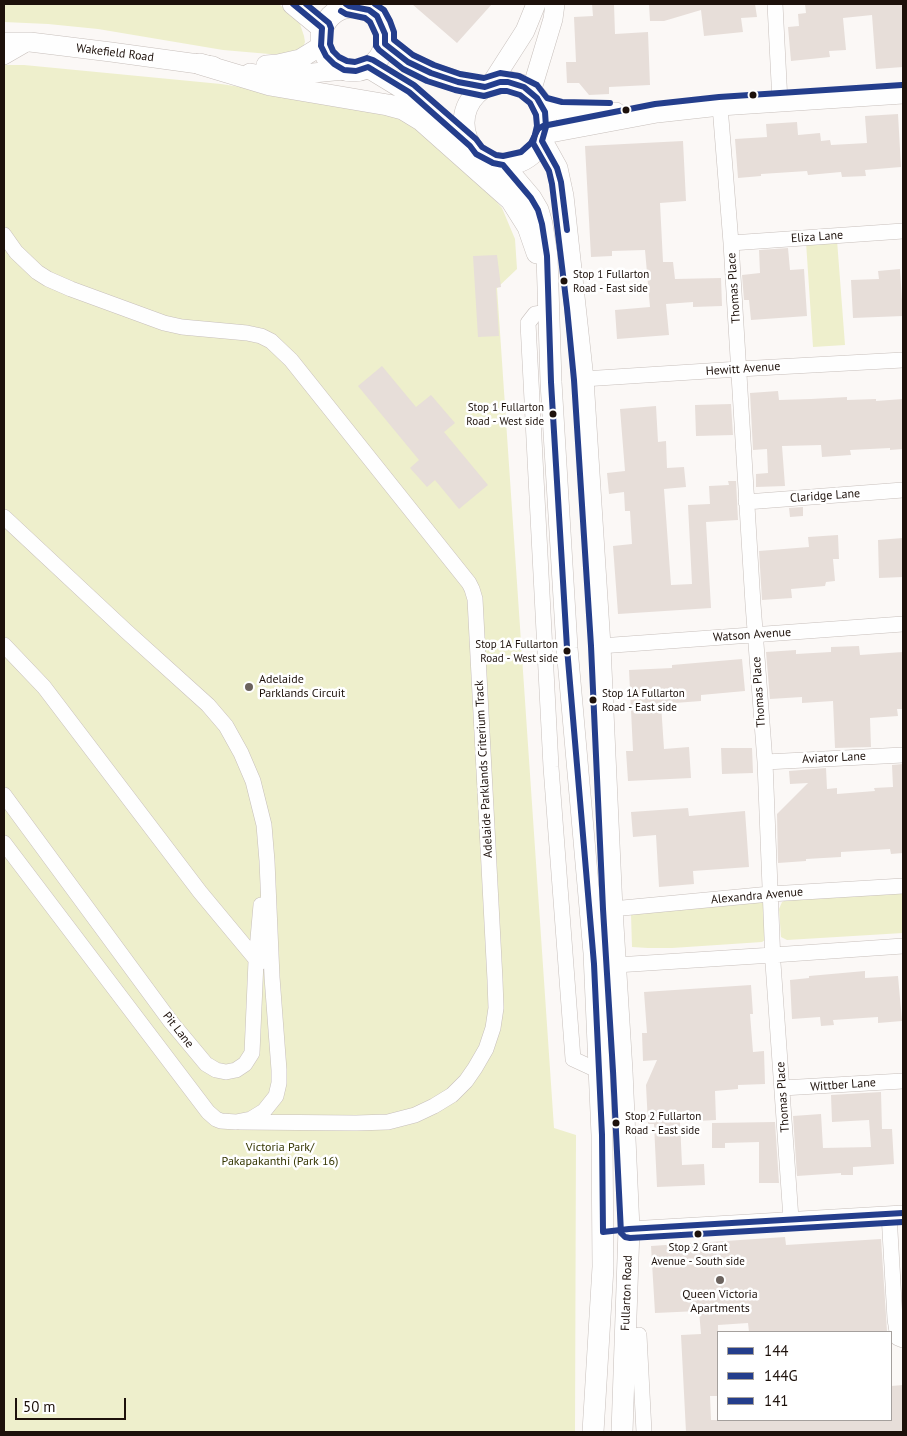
<!DOCTYPE html>
<style>
body{margin:0}
#map{position:relative;width:907px;height:1436px;overflow:hidden;background:#fbf8f6;font-family:"PT Sans",sans-serif}
canvas{display:block}
.frame{position:absolute;inset:0;border:5px solid #1d110b;pointer-events:none}
.legend{position:absolute;left:717px;top:1331px;width:175px;height:90px;box-sizing:border-box;background:#fff;border:1px solid #a5a09d;margin:0;padding:6px 9px;list-style:none;font-size:15px;color:#1d110b}
.legend li{display:flex;align-items:center;gap:10px;height:25px}
.legend b{width:25px;border:1px solid #a5a09d}
.scale{position:absolute;left:15px;top:1398px;width:111px;height:22px;box-sizing:border-box;border:2px solid #1d110b;border-top:0;padding-left:6px;font-size:15px;line-height:18px;white-space:nowrap;color:#1d110b;-webkit-text-stroke:4px #fff;paint-order:stroke}
</style>
<div id="map">
<canvas width="907" height="1436"></canvas>
<div class="frame"></div>
<ul class="legend">
<li><b style="height:6px;background:#243e8c"></b>144</li>
<li><b style="height:6px;background:#243e8c"></b>144G</li>
<li><b style="height:6px;background:#243e8c"></b>141</li>
</ul>
<div class="scale">50 m</div>
</div>
<script>
const context = document.querySelector('canvas').getContext('2d');
context.lineJoin = 'round';
function paint(path, color) { context.fillStyle = color; context.fill(path, 'evenodd'); }
const shape = rows => new Path2D(rows.map(r => 'M' + r).join(''));
function trace(path, color, width, dash) { context.strokeStyle = color; context.lineWidth = width; context.lineCap = dash ? 'butt' : 'round'; context.setLineDash(dash || []); context.stroke(path); }
function write(font, color, halo, rows, align = 'center') {
  context.font = font + ' "PT Sans",sans-serif'; context.lineWidth = 5; context.setLineDash([]); context.textBaseline = 'middle'; context.strokeStyle = halo; context.fillStyle = color; for (const [text, x, y, turn = 0] of rows) {
    context.save(); context.translate(x, y); context.rotate((+turn || 0) * Math.PI / 180); context.textAlign = isNaN(turn) ? turn : align; if (halo) context.strokeText(text, 0, 0); context.fillText(text, 0, 0); context.restore();
  }
}
paint(shape([
 [4,4,279,4,300,24,304,36,305,42,303,47,300,51,281,55,223,50,98,29,48,24,4,22],
 [4,65,24,65,221,84,312,98,401,114,484,188,502,208,515,239,517,269,497,288,554,1128,576,1135,575,1432,4,1432],
 [837,240,845,345,813,347,806,242],
 [903,893,903,933,787,940,781,937,779,909,782,902,786,900],
 [761,902,764,904,765,940,762,942,672,948,648,948,632,947,631,914]
]), '#eeefcc');
paint(shape([
 [412,4,492,4,457,43],
 [592,4,614,4,615,34,648,32,650,85,609,87,609,94,589,95,579,83,567,83,566,62,576,62,574,17,593,16],
 [649,4,755,4,757,17,741,18,743,32,704,36,701,10,664,21,650,21],
 [805,4,903,4,903,67,876,69,872,15,843,18,846,50,829,51,830,57,791,61,788,27,799,26,798,14,806,13],
 [898,114,901,167,865,170,866,176,842,177,841,172,808,175,807,171,761,174,761,176,738,178,735,139,767,137,766,124,797,122,798,135,820,133,821,141,830,140,831,145,867,143,865,116],
 [683,141,686,201,660,203,663,262,673,262,675,279,721,278,722,306,693,307,693,302,666,304,669,335,617,339,615,310,650,307,645,250,612,251,612,256,591,257,585,146],
 [788,248,790,270,804,269,807,316,751,320,749,300,744,300,742,275,760,273,759,250],
 [497,255,501,287,496,288,499,336,478,337,473,256],
 [900,269,903,316,853,318,851,280,879,279,878,271],
 [382,366,416,407,431,395,455,423,444,432,488,485,459,509,435,480,427,487,410,468,419,460,358,386],
 [778,391,779,400,811,399,847,397,847,400,876,399,876,401,903,399,903,449,890,450,890,448,850,450,851,455,822,457,821,445,782,446,785,486,756,487,756,474,768,473,767,449,753,450,750,393],
 [731,404,733,435,696,436,695,405],
 [656,406,658,442,666,441,667,468,684,467,686,487,664,489,671,585,692,584,688,505,710,504,709,486,729,485,728,481,736,481,738,520,706,522,711,608,618,614,613,546,632,544,630,511,625,511,624,492,609,494,607,473,625,471,620,409],
 [803,507,803,516,790,517,789,508],
 [838,535,839,559,833,559,835,581,826,582,825,586,791,589,792,598,762,600,759,551,809,547,808,537],
 [903,538,903,577,879,578,878,540],
 [859,646,860,655,903,652,903,709,897,709,898,716,870,718,871,747,835,748,833,701,802,703,802,697,770,699,766,652,796,650,796,654,831,652,831,647],
 [742,659,745,691,701,695,701,701,661,704,664,749,689,747,691,778,628,781,626,751,633,751,629,670,672,668,672,665],
 [721,748,752,748,753,773,722,774],
 [903,764,903,853,891,854,890,849,841,852,841,857,806,859,806,861,778,863,777,814,808,783,790,784,789,771,826,768,827,789,837,788,837,794,875,791,874,788,893,787,892,765],
 [688,808,689,816,745,811,749,867,693,871,694,884,659,887,656,835,633,837,631,812],
 [865,971,865,978,898,976,902,1021,878,1023,878,1017,833,1020,834,1025,821,1026,820,1017,792,1019,790,980,809,978,809,976],
 [751,985,753,1014,750,1014,753,1052,764,1051,765,1084,738,1085,738,1089,715,1091,716,1120,680,1122,682,1165,704,1164,705,1185,657,1187,654,1124,648,1124,646,1085,657,1060,643,1061,642,1033,647,1033,644,992],
 [881,1092,882,1129,892,1129,894,1164,853,1167,853,1175,841,1175,841,1173,797,1176,793,1116,821,1114,823,1148,871,1147,869,1120,832,1122,831,1095],
 [775,1122,779,1183,759,1183,759,1142,725,1143,725,1148,712,1148,712,1123],
 [785,1237,786,1245,881,1239,887,1331,865,1332,749,1332,748,1323,718,1325,718,1396,710,1396,711,1420,891,1420,891,1386,903,1385,903,1432,686,1432,681,1335,701,1334,699,1311,655,1313,651,1246]
]), '#e7ded9');
const minor = shape([
 [775,4,780,102],
 [4,57,30,42],
 [720,106,731,243,753,604,765,762,773,963,791,1219],
 [4,235,16,252,37,272,48,279,71,289,164,323,182,327,247,333,261,336,271,341,291,360,469,583,472,589,475,599,495,980,496,1008,493,1028,486,1049,475,1068,466,1081,452,1095,434,1106,415,1115,388,1122,356,1123,240,1122],
 [731,243,903,231],
 [549,312,535,314,528,323,551,767,573,1059,599,1071],
 [583,379,739,369,903,360],
 [746,502,903,490],
 [4,517,126,631,208,705,226,726,241,753,253,781,264,825,267,861,272,977,279,1070,279,1083,276,1096,264,1111,251,1119,236,1122,221,1121,216,1119,208,1112,4,843],
 [4,645,44,687,200,892,259,963],
 [600,646,903,624],
 [765,762,903,755],
 [4,795,171,1022,206,1064,216,1070,226,1072,236,1070,245,1064,252,1053,256,961,261,905],
 [612,909,770,894,903,886],
 [616,965,773,955,903,946],
 [782,1088,903,1081],
 [889,1214,895,1319,898,1338,903,1340],
 [629,1229,903,1213],
 [639,1335,644,1432]
]);
const major = shape([
 [4,42,30,42,111,52,213,66],
 [266,65,278,64,300,59,321,46],
 [250,73,261,75,313,73,344,70],
 [491,84,525,31,536,4],
 [531,92,553,19,555,4],
 [542,106,561,111,570,112,616,112],
 [545,134,657,113,720,106,903,94]
]);
const highway = shape([
 [293,4,322,28],
 '321 39a32 32 0 1 1 64 0a32 32 0 1 1-64 0Z',
 [385,44,408,62,431,73,458,82,485,87],
 [200,64,270,85,388,105,403,109,421,120,511,200,528,227,537,253],
 [368,67,409,92,446,124],
 '464 123a41 41 0 1 1 82 0a41 41 0 1 1-82 0Z',
 [542,141,557,168,563,196,583,379,600,646,612,909,622,1071,629,1229,622,1432],
 [503,165,531,198,538,210,542,224,547,256,551,382,567,648,594,953,602,1135,603,1267,593,1432]
]);
trace(minor, '#c7bfbb', 16);
trace(major, '#c7bfbb', 20);
trace(highway, '#c7bfbb', 22);
trace(minor, '#fefefe', 15);
trace(major, '#fefefe', 19);
trace(highway, '#fefefe', 21);
trace(shape([
 [293,4,322,28,321,46,326,56,334,64,344,70,356,71,368,67,409,92,470,146,476,154,493,163,503,165,531,198,538,210,542,224,547,256,551,382,567,648,594,964,602,1135,603,1232,629,1229,903,1213],
 [346,4,349,6,369,10,377,16,385,34,385,44,408,62,431,73,458,82,485,87,500,82,508,82,524,87,537,98,545,112,546,127,542,141,557,168,561,182,567,230]
]), '#243e8c', 6);
trace(shape([
 [341,11,346,14,365,18,370,22,376,35,376,46,379,50,403,69,427,81,455,90,484,96,501,91,507,91,520,95,530,103,536,115,537,126,533,143,549,171,552,184,567,308,574,380,591,646,603,909,613,1071,621,1233,625,1237,630,1238,903,1222]
]), '#243e8c', 6);
trace(shape([
 [306,4,329,23,331,28,330,44,333,51,339,57,347,61,355,62,367,58,373,60,414,85,476,139,482,147,496,155,503,156,521,152,531,143,538,129,543,126,655,104,719,97,902,85],
 [375,4,384,10,390,21,394,32,394,40,413,55,434,65,460,74,484,78,500,73,519,76,537,85,547,98,562,102,610,103]
]), '#243e8c', 6);
for (const [x, y, r, color] of [
 [753,95,4.5,"#1d110b"],
 [626,110,4.5,"#1d110b"],
 [564,281,4.5,"#1d110b"],
 [553,414,4.5,"#1d110b"],
 [567,651,4.5,"#1d110b"],
 [249,687,5,"#6b625d"],
 [593,700,4.5,"#1d110b"],
 [616,1123,4.5,"#1d110b"],
 [698,1234,4.5,"#1d110b"],
 [720,1280,5,"#6b625d"]
]) { const dot = new Path2D(); dot.arc(x, y, r, 0, 2 * Math.PI); context.fillStyle = color; context.fill(dot); trace(dot, '#fff', 2); }
write('11px', '#1d110b', '#fff', [
 ["Stop 1 Fullarton",573,275],
 ["Road - East side",573,289],
 ["Stop 1 Fullarton",544,408,"right"],
 ["Road - West side",544,422,"right"],
 ["Stop 1A Fullarton",558,645,"right"],
 ["Road - West side",558,659,"right"],
 ["Stop 1A Fullarton",602,694],
 ["Road - East side",602,708],
 ["Stop 2 Fullarton",625,1117],
 ["Road - East side",625,1131],
 ["Stop 2 Grant",698,1248,"center"],
 ["Avenue - South side",698,1262,"center"]
], 'left');
write('12px', '#1d110b', '#fff', [
 ["Wakefield Road",115,53,7],
 ["Eliza Lane",817,237,-4],
 ["Thomas Place",734,288,-94],
 ["Hewitt Avenue",743,369,-4],
 ["Claridge Lane",825,496,-4],
 ["Watson Avenue",752,635,-4],
 ["Thomas Place",759,692,-94],
 ["Aviator Lane",834,758,-3],
 ["Adelaide Parklands Criterium Track",484,769,-93],
 ["Alexandra Avenue",757,896,-5],
 ["Pit Lane",178,1030,52],
 ["Wittber Lane",843,1085,-4],
 ["Thomas Place",783,1097,-94],
 ["Fullarton Road",627,1293,-88]
]);
write('12px', '#1d110b', '#fff', [
 ["Adelaide",259,680],
 ["Parklands Circuit",259,694],
 ["Queen Victoria",720,1295,"center"],
 ["Apartments",720,1309,"center"]
], 'left');
write('12px', '#363704', '#fff', [
 ["Victoria Park/",280,1148],
 ["Pakapakanthi (Park 16)",280,1162]
]);
</script>
